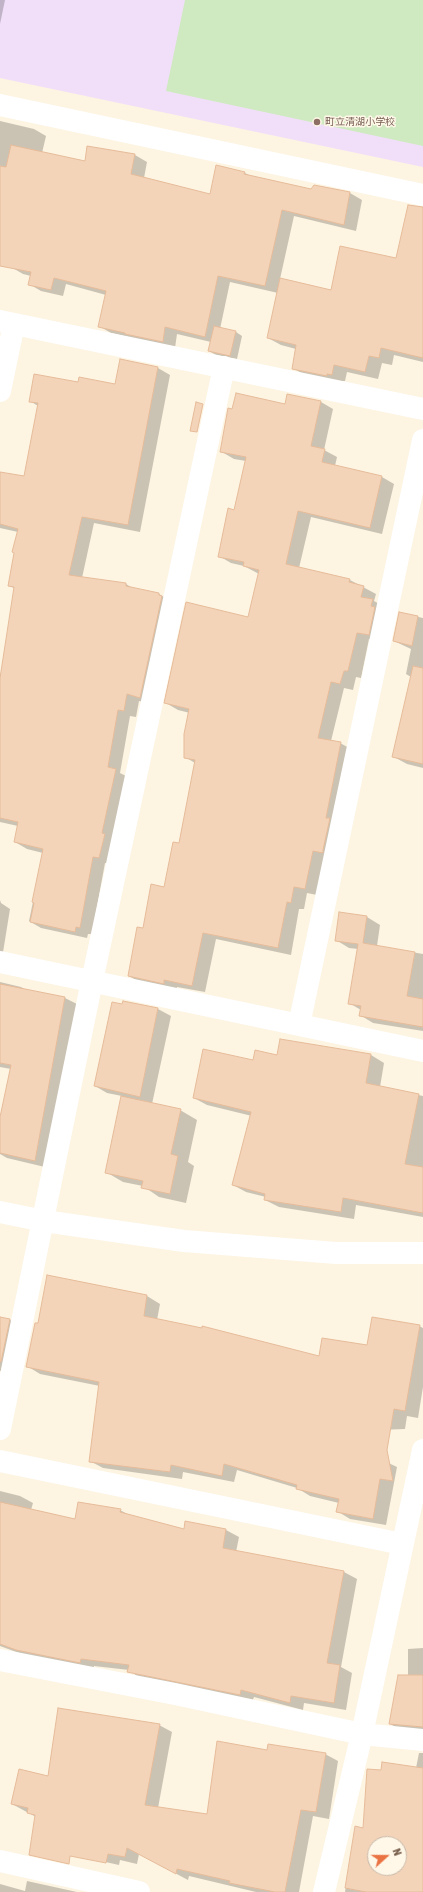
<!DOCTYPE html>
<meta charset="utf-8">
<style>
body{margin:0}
#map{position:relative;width:423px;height:1892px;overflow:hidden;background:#fdf4e2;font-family:"Asap Condensed",sans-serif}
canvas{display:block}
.north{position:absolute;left:367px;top:1836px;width:40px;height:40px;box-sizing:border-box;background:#fff8e9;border:1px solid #c8b9a9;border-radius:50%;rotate:69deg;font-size:11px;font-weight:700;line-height:16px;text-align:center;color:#755b48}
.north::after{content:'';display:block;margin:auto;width:14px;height:18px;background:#ea7344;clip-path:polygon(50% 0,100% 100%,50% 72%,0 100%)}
</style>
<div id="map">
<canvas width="423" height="1892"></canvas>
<div class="north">N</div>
</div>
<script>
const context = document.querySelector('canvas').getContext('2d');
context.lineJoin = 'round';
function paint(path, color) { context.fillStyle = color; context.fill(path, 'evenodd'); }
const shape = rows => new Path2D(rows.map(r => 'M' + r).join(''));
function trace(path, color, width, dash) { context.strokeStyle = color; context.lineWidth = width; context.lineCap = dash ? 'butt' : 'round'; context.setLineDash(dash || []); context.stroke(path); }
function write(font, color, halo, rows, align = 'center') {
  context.font = font + ' "Asap Condensed","Noto Sans JP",sans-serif'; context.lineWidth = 3; context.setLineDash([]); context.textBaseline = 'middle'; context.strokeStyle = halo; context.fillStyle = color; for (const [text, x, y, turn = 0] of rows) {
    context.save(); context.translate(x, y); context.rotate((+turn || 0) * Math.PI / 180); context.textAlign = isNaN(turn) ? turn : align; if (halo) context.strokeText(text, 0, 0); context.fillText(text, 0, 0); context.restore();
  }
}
paint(shape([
 [0,0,423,0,423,167,0,78]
]), '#f1dff9');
paint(shape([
 [185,0,423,0,423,146,166,91]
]), '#cfeac0');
paint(shape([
 [0,0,5,0,0,24],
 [0,121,34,129,46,136,42,153,86,162,135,155,147,162,144,178,211,195,245,173,253,177,312,190,314,186,350,193,362,200,356,231,294,216,280,279,332,291,397,259,423,209,423,362,394,355,392,365,382,363,378,379,347,372,345,381,341,381,340,383,306,376,293,368,296,349,281,345,268,338,278,293,230,282,220,329,236,332,242,336,237,359,216,355,209,351,211,342,177,334,175,348,111,333,99,326,106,295,66,284,63,296,41,291,29,284,31,276,23,274,11,267,0,239],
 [158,368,170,375,140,532,94,523,82,578,126,584,134,589,159,594,171,601,152,704,139,701,136,717,130,716,120,773,128,777,112,864,105,863,92,934,88,934,87,938,41,928,29,921,43,853,27,849,15,842,18,826,0,822,0,674,2,674,15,589,9,585,18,532,0,528,0,473,25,477,38,406,30,401,79,383,116,385],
 [288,395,321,402,333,409,324,450,337,457,335,466,382,477,394,484,382,534,311,517,299,568,350,580,376,594,374,601,385,607,381,642,369,639,361,678,356,677,353,690,344,688,331,741,340,743,353,750,317,895,307,893,304,909,299,909,291,955,216,939,205,992,177,987,176,990,141,983,129,976,143,930,165,888,180,845,195,763,185,757,190,713,178,710,166,703,249,618,259,574,244,566,231,563,219,556,235,511,246,461,234,459,222,452,286,405],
 [400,613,423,618,423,768,407,764,394,757,411,677,406,674,411,649,394,641],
 [0,900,1,903,10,909,0,971],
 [367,917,380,925,377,946,423,954,423,1031,373,1023,360,1015,361,1010,349,1003,358,949,349,948,336,940],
 [0,982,21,987,28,991,65,998,79,1005,49,1168,7,1158,0,1154,0,1121,11,1069,0,1067],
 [124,1002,158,1009,171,1016,152,1104,180,1110,197,1120,188,1162,194,1166,186,1203,159,1197,143,1186,123,1182,106,1172,122,1096,107,1093,95,1086],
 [371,1055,384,1063,380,1087,423,1096,423,1217,356,1205,354,1219,279,1207,265,1200,266,1197,246,1192,233,1185,252,1116,207,1105,194,1098,254,1061,277,1056],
 [48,1276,147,1296,160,1304,157,1320,319,1357,368,1346,419,1326,423,1328,423,1387,418,1418,407,1416,405,1429,323,1432,397,1467,386,1525,350,1519,337,1511,339,1503,310,1496,297,1488,237,1470,234,1482,183,1472,182,1479,103,1468,90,1461,100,1386,40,1374,27,1366,38,1324],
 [0,1318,10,1320,22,1327,7,1373,0,1371],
 [0,1491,20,1496,33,1503,31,1510,76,1520,120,1510,131,1516,185,1531,226,1530,239,1537,236,1552,344,1572,357,1579,341,1667,352,1673,346,1710,304,1703,303,1710,254,1697,252,1702,141,1679,129,1670,94,1666,93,1670,30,1657,0,1646],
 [423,1648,423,1734,403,1731,390,1724,408,1676,408,1649],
 [159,1725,172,1732,158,1808,208,1815,268,1751,325,1754,338,1761,329,1819,313,1816,299,1892,256,1892,189,1876,188,1880,139,1854,137,1864,120,1860,119,1865,92,1859,36,1817,12,1804,49,1777],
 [419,1753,423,1753,423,1892,345,1892,356,1828,364,1829,382,1771,416,1768],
 [375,1844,399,1844,399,1868,375,1868],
 [27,1881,77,1892,0,1892,0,1884,25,1891]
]), '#0003');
const building = shape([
 [11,145,85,161,87,146,135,154,131,174,210,194,216,165,245,172,244,174,311,189,314,185,350,192,344,225,282,210,265,286,218,276,205,337,165,327,163,342,125,334,125,333,98,327,106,291,54,278,51,290,28,285,31,272,0,266,0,166,6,167,11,145],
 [408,205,423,207,423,358,381,348,379,358,369,356,365,372,334,365,332,375,327,374,327,376,292,369,296,345,267,338,280,278,331,290,340,246,396,258,408,205],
 [214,326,236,331,230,356,208,351,214,326],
 [120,359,158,367,128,525,82,517,69,575,126,583,126,586,159,593,159,595,162,596,140,698,127,694,124,711,118,710,108,767,116,769,102,833,105,834,99,858,93,857,80,928,76,927,75,932,30,922,34,903,32,902,43,849,14,842,18,822,0,818,0,678,14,587,8,586,14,553,12,552,18,529,0,524,0,472,24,476,38,403,29,402,34,374,78,382,79,377,115,384,120,359],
 [236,393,285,404,287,394,321,401,311,446,325,449,322,462,382,476,370,528,298,511,286,564,350,579,349,582,364,586,361,597,373,599,371,606,375,607,369,635,357,633,348,671,344,671,340,684,331,682,318,738,341,742,326,818,330,818,323,850,323,853,313,851,305,889,294,887,291,903,287,902,278,948,203,933,192,986,164,980,164,984,128,976,137,927,143,928,151,884,164,887,173,842,179,843,195,760,184,758,184,734,189,709,164,703,186,602,248,617,259,570,243,566,244,562,218,557,228,508,234,510,246,457,220,452,228,408,232,409,236,393],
 [196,402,203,404,197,432,190,431,196,402],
 [399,612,418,616,412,646,393,641,399,612],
 [413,666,423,668,423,764,392,757,413,666],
 [339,912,367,916,363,943,415,952,407,996,423,999,423,1027,359,1016,361,1006,348,1004,358,944,335,941,339,912],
 [0,984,65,997,35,1161,0,1153,0,1117,11,1065,0,1063,0,984],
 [123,1001,158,1008,140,1097,94,1086,112,1002,122,1004,123,1001],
 [280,1039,371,1054,366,1083,419,1094,405,1164,423,1167,423,1213,343,1198,341,1212,264,1200,265,1194,232,1185,251,1112,193,1098,203,1049,253,1060,255,1050,277,1055,280,1039],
 [121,1096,181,1109,171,1154,178,1156,170,1194,141,1188,143,1181,105,1173,121,1096],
 [47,1275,147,1295,144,1316,202,1328,202,1326,319,1356,322,1338,367,1345,372,1317,420,1325,405,1411,394,1409,387,1450,393,1481,380,1479,373,1519,336,1512,339,1499,296,1489,297,1485,224,1464,222,1476,171,1465,170,1472,89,1462,99,1382,26,1367,35,1323,38,1323,47,1275],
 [0,1317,10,1319,1,1362,0,1361,0,1317],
 [0,1502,75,1519,78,1502,121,1509,120,1512,184,1529,185,1521,226,1529,223,1548,344,1571,327,1663,340,1665,334,1703,291,1696,290,1703,241,1690,240,1695,127,1672,129,1665,81,1659,80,1663,16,1650,0,1644,0,1502],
 [398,1675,423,1675,423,1727,389,1724,398,1675],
 [58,1708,160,1724,145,1805,207,1814,217,1741,267,1750,268,1744,326,1753,316,1812,301,1810,285,1892,275,1892,229,1883,230,1881,177,1869,176,1874,127,1848,125,1857,108,1854,106,1863,70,1856,69,1864,29,1855,35,1815,27,1813,28,1808,11,1804,19,1769,48,1776,58,1708],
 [382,1762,423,1768,423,1892,366,1892,345,1888,355,1826,363,1828,367,1769,381,1770,382,1762],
 [375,1844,399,1844,399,1868,375,1868,375,1844]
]);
paint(building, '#f3d4b9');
trace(building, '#e6bb99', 1);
trace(shape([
 [0,105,423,195],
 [0,321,423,409],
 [0,391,14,324],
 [0,962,423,1051],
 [299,1025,423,440],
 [0,1212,44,1221,184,1241,336,1253,423,1253],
 [0,1429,92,981,224,367],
 [0,1461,402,1544],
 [0,1660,175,1694,362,1734,423,1740],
 [0,1861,139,1892],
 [324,1892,362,1734,423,1450]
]), '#fff', 22);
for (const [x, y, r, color] of [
 [317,122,4,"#8d6e63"]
]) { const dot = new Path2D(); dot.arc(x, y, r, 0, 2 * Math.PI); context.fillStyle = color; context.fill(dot); trace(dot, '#fff8e9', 1.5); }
write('10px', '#785e54', '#fff8e9', [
 ["町立清湖小学校",325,122]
], 'left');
</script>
